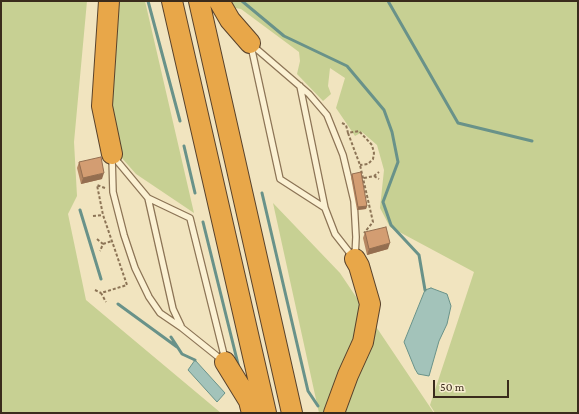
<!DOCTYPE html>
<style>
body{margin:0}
#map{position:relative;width:579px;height:414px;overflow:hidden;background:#f1e4bf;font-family:"Crimson Pro",serif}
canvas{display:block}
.frame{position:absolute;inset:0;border:2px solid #3a2b1c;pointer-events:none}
.scale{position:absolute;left:433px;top:380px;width:76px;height:18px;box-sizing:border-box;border:2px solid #3a2b1c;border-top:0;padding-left:5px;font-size:12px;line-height:14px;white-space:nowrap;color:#3a2b1c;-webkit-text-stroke:3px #f8eed0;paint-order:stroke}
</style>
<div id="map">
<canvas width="579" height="414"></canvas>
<div class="frame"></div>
<div class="scale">50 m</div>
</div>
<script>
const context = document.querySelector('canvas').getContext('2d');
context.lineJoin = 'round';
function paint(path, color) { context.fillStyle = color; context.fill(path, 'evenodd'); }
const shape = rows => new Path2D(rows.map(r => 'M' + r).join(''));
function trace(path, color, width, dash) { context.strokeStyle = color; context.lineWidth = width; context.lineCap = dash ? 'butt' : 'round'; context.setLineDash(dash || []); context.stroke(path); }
paint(shape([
 [1,1,87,1,74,142,77,196,68,214,86,300,221,413,1,413],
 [113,1,145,1,194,213,136,174,121,157,111,131],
 [227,1,578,1,578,413,435,413,430,405,474,272,390,227,380,208,384,170,377,145,362,132,355,136,336,108,345,78,330,68,328,86,331,94,323,101,297,74,300,61,299,52,241,9,230,7],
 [273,203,340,273,434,413,319,413]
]), '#c7d093');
const water = shape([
 [431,288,447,294,451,306,447,324,439,341,429,376,418,374,415,369,404,342,425,290,431,288],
 [195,360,225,393,217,402,188,370,195,360]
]);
paint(water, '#a3c3ba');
trace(water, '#699289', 1);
trace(shape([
 [148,1,180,121],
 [242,1,284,36,347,66,384,110,392,132,398,162,383,202,391,225,419,255,425,290],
 [388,1,458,123,532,141],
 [184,146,195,193],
 [262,193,308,391,318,406],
 [80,210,101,279],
 [203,222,239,368],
 [118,304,177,347],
 [171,337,182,354,195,360]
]), '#699289', 3);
const lane = shape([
 [252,45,309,94,327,115,343,155,354,201,356,237,355,257],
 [251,46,280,179,325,208],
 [300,86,325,208,335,234,353,257],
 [113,156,148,198,173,309,181,326],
 [112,157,113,192,124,235,135,268,149,297,160,313,182,328,222,360],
 [148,198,190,218,225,359]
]);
const highway = shape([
 [109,1,102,106,112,154],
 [172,1,266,413],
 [199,1,292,413],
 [219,1,230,20,250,43],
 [225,362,249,401,252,413],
 [334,413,348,375,363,342,370,304,359,266,355,259]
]);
trace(lane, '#8c7456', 8);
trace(highway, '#59422b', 22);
trace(shape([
 [342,123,346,125,348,133,359,131,372,145,374,153,373,159,368,164,360,165],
 [348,133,360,165,373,222,364,233],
 [374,176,379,179],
 [364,178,374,176,379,172],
 [105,188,97,185,103,215,127,285,101,293,106,302],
 [93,216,103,215],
 [97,239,103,244,100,251],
 [103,244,112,241],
 [95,290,101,293]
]), '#8c7456', 2, [3, 2]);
trace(lane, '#fbf1d3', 5.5);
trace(highway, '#e8a749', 20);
paint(shape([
 [79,162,102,179,81,184,77,168],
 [352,174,367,206,366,209,357,210,351,177],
 [365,232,388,249,367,255,363,238]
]), '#b58762');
paint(shape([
 [104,173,102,179,81,184,83,178],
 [367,206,366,209,357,210,358,207],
 [390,243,388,249,367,255,369,249]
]), '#946e50');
const building = shape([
 [101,157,104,173,83,178,79,162,101,157],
 [361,172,367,206,358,207,352,174,361,172],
 [386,227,390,243,369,249,365,232,386,227]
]);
paint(building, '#d39d72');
trace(building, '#946e50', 1);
</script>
